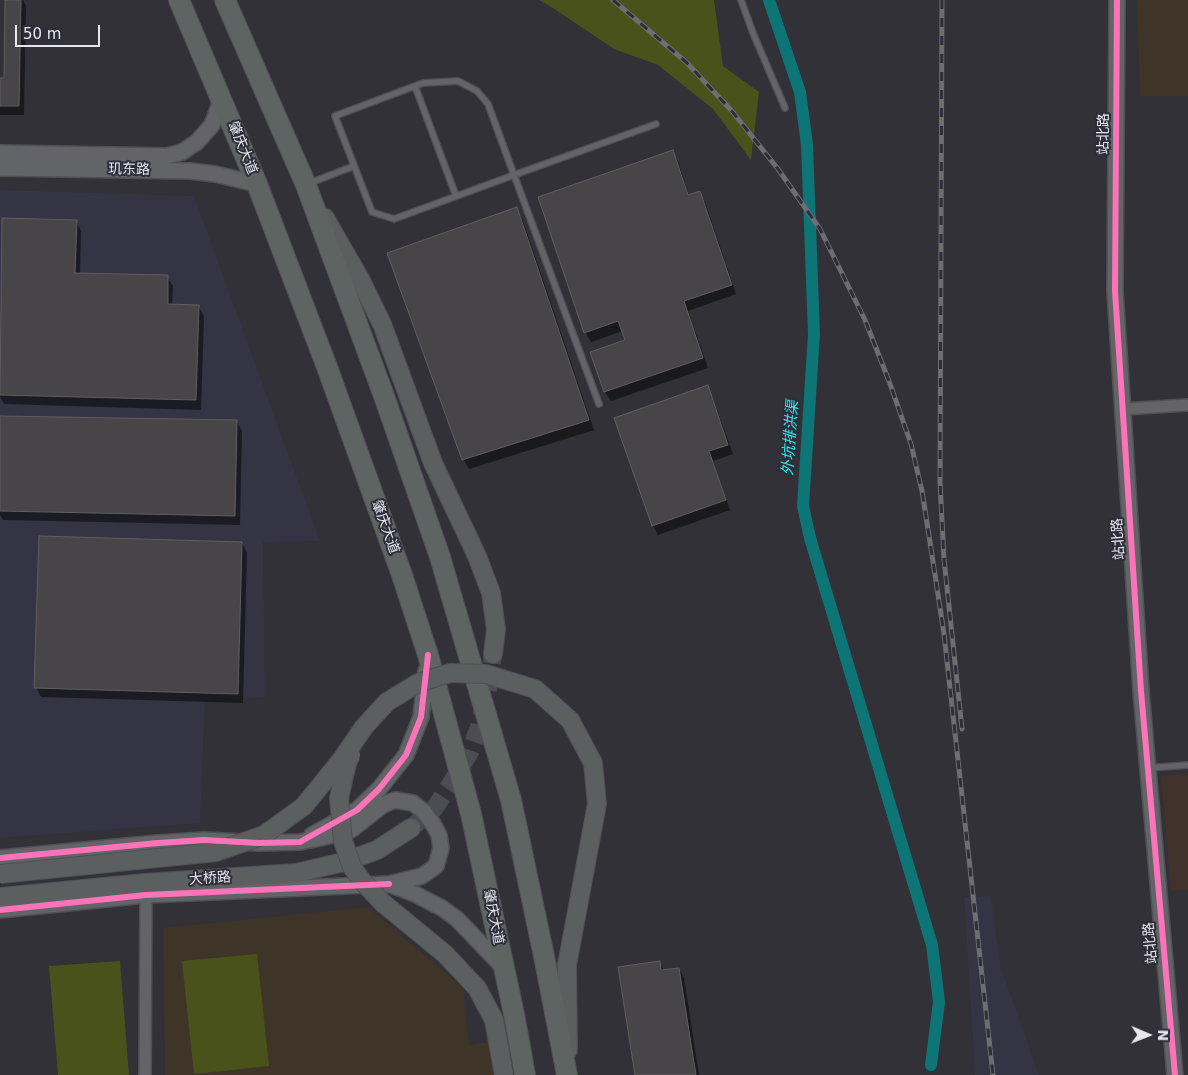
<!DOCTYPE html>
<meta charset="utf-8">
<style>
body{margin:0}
#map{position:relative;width:1188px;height:1075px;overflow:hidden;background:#313137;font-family:"DejaVu Sans",sans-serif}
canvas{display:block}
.north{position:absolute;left:1123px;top:1010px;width:50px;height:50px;-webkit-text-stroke:4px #2e2e3a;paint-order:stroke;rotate:91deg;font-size:14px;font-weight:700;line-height:20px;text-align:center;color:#e7e7ef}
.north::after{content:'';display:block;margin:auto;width:18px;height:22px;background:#e7e7ef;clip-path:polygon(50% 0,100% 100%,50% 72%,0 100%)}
.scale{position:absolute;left:15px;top:25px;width:85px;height:22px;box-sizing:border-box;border:2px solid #e7e7ef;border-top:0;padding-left:6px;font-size:15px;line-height:18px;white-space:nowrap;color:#e7e7ef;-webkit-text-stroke:4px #2e2e3a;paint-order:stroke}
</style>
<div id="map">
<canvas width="1188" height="1075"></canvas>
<div class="north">N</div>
<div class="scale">50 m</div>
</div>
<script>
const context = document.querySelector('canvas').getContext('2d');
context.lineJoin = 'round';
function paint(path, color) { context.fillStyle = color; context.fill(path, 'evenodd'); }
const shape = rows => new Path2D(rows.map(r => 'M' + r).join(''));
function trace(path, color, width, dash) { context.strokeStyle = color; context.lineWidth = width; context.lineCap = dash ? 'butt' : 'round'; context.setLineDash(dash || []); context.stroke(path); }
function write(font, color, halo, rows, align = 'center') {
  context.font = font + ' "DejaVu Sans","Noto Sans SC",sans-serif'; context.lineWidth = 4; context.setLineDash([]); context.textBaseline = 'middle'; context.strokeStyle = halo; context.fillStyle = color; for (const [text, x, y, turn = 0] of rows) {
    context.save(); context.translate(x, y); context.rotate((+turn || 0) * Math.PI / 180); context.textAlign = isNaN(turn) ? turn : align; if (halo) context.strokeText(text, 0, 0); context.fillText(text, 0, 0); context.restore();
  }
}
paint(shape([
 [1188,774,1188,890,1171,890,1161,776]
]), '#41332b');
paint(shape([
 [0,190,194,196,320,541,263,542,265,697,205,700,200,823,0,838],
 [991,896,1000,965,1039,1075,975,1075,964,897]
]), '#343445');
paint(shape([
 [1137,0,1188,0,1188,96,1140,96],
 [368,907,463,988,469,1045,494,1041,500,1075,165,1075,163,928]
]), '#3f3428');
paint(shape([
 [539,0,714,0,723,66,759,92,751,160,713,109,658,65,614,49,553,8],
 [257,954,269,1066,194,1074,182,961],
 [120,961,129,1075,58,1075,49,966]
]), '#49521b');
paint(shape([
 [6,0,23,0,26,6,24,115,0,115,0,79,5,79],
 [672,152,678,161,689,196,699,192,705,202,736,294,688,311,708,368,611,401,605,392,592,352,626,341,623,331,591,342,585,332],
 [516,209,522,218,594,430,469,469,463,459],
 [3,220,76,221,81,231,80,274,167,277,173,286,172,305,198,306,204,316,201,410,4,404,0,397],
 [707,387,712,396,733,454,713,461,730,510,658,535,653,526],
 [0,417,237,422,242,431,240,525,3,520,0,515],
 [242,543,247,553,243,703,41,697,36,687],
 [659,962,664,971,679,969,684,978,699,1075,636,1075]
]), '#0007');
trace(shape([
 [769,0,800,92,807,145,814,334,803,506,810,538,932,945,939,1002,931,1065]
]), '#0e7577', 12);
const building = shape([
 [5,0,21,0,19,106,0,106,0,78,4,78,5,0],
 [673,150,688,195,700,191,732,285,684,301,703,358,604,392,590,352,625,340,618,321,584,333,538,197,673,150],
 [517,207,589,420,462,460,387,253,517,207],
 [2,218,77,220,75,273,168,275,168,304,199,305,196,400,0,395,2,218],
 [708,385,728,445,709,451,726,500,652,526,614,418,708,385],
 [0,416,237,420,235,516,0,511,0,416],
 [39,536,242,542,238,694,34,688,39,536],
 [660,961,661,970,679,968,696,1075,635,1075,618,967,660,961]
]);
paint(building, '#474547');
trace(building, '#615e5f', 1);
trace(shape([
 [411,828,434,809,452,782,470,752,479,727,488,689,493,654]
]), '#4c4c53', 18, [18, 9]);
const lane = shape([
 [741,0,753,33,785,108],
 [415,86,456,196],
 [310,183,354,166],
 [599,404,514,175,488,104,477,91,458,81,423,83,335,116,372,212,394,219,514,175,656,124],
 [1148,768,1188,765]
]);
const street = shape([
 [1123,409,1188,405],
 [145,1075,146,895]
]);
const secondary = shape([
 [1117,0,1115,291,1141,691,1175,1075],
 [0,153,167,156,182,152,197,142,212,125,222,98],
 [0,168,190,171,215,174,257,184],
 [312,835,357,810,379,789,406,755,421,717,426,671],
 [0,858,158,843,204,840,259,843,300,842,320,838,351,830,383,805,395,800,413,803,424,812,433,824,439,835,441,848,436,866,422,876,389,884,146,895,0,910],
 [389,884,415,894,442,908,457,919,503,967]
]);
const primary = shape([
 [325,218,360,279,382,324,433,463,477,556,491,593,496,629,493,654],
 [0,897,145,883,296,873,344,862,377,850,411,828],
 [567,965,568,1050]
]);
const highway = shape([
 [179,0,257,184,327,367,402,575,428,655,471,814,514,1014,525,1075],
 [225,0,306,185,384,396,440,557,511,800,545,961,567,1075]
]);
trace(lane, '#4f4f55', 8);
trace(street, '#4f4f55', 14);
trace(secondary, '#4f4f55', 18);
trace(primary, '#4f4f55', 20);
trace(highway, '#4f4f55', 22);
trace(lane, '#636368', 5.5);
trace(street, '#636368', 11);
trace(secondary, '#636467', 15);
trace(primary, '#5c5f60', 18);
trace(highway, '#5e6461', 20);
const rail = shape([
 [613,0,686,62,731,110,778,169,820,229,865,320,889,381,911,444,922,491,930,542,944,634,993,1075],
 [942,0,940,482,944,559,962,729]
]);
trace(rail, '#6d6d72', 5);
trace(rail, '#2e2e3a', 3, [9]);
const primaryBridge = shape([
 [351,755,347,763,339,798,343,841,352,867,362,881,384,904,445,954,477,988,494,1020,504,1075],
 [0,874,216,852,264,835,304,806,342,759,364,727,387,702,418,683,450,673,486,674,535,689,570,720,593,763,597,804,567,965]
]);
trace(primaryBridge, '#4f4f55', 20, []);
trace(primaryBridge, '#5c5f60', 18);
trace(shape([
 [1117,0,1115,291,1141,691,1175,1075],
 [0,858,158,843,204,840,259,843,300,842,357,810,379,789,406,755,421,717,428,655],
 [0,910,146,895,389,884]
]), '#fb73b8', 6);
write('14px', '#e7e7ef', '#2e2e3a', [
 ["站北路",1104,134,-90],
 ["肇庆大道",242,148,68],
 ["玑东路",129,170,1],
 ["肇庆大道",385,527,70],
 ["站北路",1119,539,-94],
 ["大桥路",210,879,-4],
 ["肇庆大道",493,917,79],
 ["站北路",1151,943,-95]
]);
write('italic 15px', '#2eeef0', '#2e2e3a', [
 ["外坑排洪渠",791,438,-86]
]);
</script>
